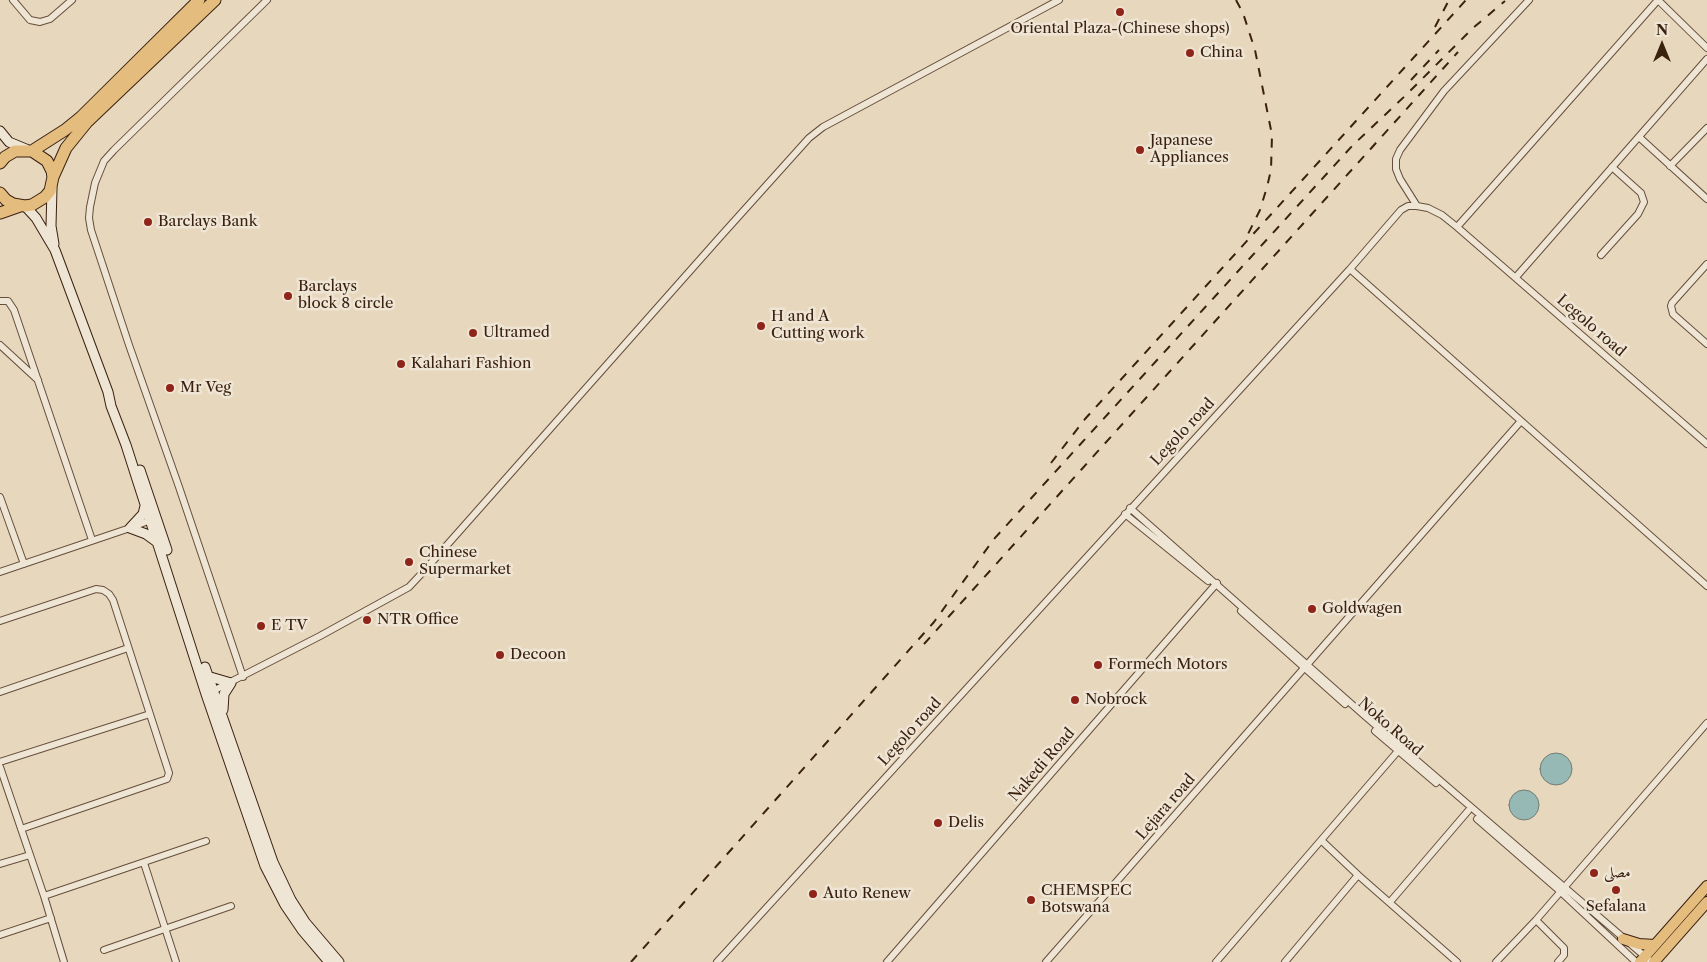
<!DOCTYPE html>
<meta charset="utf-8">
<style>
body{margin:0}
#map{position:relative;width:1707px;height:962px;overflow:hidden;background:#e7d7bd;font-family:"Libre Caslon Text",serif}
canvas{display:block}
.north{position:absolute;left:1637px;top:20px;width:50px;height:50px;-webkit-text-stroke:4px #efe5d4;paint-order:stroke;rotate:0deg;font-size:14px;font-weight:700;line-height:20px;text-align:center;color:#3a2110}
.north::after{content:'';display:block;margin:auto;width:18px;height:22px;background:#3a2110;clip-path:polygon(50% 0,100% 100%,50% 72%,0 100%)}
</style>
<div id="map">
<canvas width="1707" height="962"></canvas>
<div class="north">N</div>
</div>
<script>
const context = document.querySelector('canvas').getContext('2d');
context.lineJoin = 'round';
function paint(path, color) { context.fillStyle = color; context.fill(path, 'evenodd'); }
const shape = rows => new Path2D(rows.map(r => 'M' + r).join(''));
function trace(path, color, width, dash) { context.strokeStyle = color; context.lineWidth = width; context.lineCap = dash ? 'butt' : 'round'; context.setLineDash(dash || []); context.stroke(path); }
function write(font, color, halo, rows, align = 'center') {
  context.font = font + ' "Libre Caslon Text",Amiri,serif'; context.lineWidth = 5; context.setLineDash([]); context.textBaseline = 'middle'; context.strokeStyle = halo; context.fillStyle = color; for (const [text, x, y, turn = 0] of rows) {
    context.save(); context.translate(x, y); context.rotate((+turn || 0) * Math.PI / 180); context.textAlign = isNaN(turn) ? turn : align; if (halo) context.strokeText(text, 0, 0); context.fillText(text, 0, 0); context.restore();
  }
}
const water = shape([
 '1540 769a16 16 0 1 1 32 0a16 16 0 1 1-32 0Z',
 '1509 805a15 15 0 1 1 30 0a15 15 0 1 1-30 0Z'
]);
paint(water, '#97b9b5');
trace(water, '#727c73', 1);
const street = shape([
 [13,0,30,20,40,22,50,19,72,0],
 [1658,0,1707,48],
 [1639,137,1707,199],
 [1670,166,1707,128],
 [1417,206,1400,179,1396,169,1396,159,1400,150,1444,91,1529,0],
 [1457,227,1658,0],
 [1601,255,1638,214,1644,202,1641,193,1612,167],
 [1707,264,1672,303,1671,306,1673,314,1707,344],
 [1350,269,1707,586],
 [1516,277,1707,59],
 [0,301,8,301,14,310,92,540],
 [0,345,38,380],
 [0,497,24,564],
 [1130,508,1365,716,1648,959],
 [1125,514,1208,581],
 [0,572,130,528,153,519],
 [1241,611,1345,704],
 [0,621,96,589,103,590,109,594,113,600,169,773,167,779,21,829],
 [243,677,179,487,129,345,91,230,89,218,90,207,95,183,104,161,114,150,267,0],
 [0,692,128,648],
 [211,692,320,636,409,587,424,571,720,237,809,138,823,127,1059,0],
 [1375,731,1436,783],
 [0,762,150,714],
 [0,767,44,896,64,962],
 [1477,819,1561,892,1636,962],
 [1322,841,1358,875,1457,962],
 [144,863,176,962],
 [0,864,30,855],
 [44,896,206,841],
 [1390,902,1468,811],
 [1536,920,1564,948,1564,955,1558,962],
 [0,935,51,918],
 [104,950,231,906],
 [717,962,1350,269,1401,210,1408,206,1417,206,1428,208,1442,215,1457,227,1707,444],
 [887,962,1217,583],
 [1046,962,1521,421],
 [1216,962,1398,751],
 [1285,962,1358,875],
 [1496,962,1536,920,1707,723]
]);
const secondary = shape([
 [0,131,9,142,26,149],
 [52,188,51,226,54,244],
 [25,206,36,218,55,250,108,392,111,406,126,445,206,694,265,866,285,905,302,930,329,962],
 [140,470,167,550],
 [145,506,143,514,130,528,146,534,157,542],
 [205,667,273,862,291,900,305,922,339,962],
 [207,676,231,683,224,694,223,710]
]);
const primary = shape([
 [1623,939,1639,944,1655,945],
 [1640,962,1707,886],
 [1654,962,1707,902]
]);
const highway = shape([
 [32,151,65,130,81,117,199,0],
 [0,163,5,157,15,151,32,151,47,161,52,171,53,177,50,191,45,197,32,205,25,206,13,204,6,200,0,193],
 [53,177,66,148,87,122,215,0],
 [0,213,20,206]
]);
trace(street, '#654e3b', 8);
trace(secondary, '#3a2110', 11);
trace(primary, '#3a2110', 12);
trace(highway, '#3a2110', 13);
trace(street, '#efe5d4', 6);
trace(secondary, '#efe5d4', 9);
trace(primary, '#e4bc7e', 10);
trace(highway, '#e4bc7e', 11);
trace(shape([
 [1236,0,1243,13,1255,50,1272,135,1271,170,1267,187,1260,210,1248,234],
 [1435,27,1449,0],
 [1411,80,1439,50],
 [1051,463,1085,419,1466,0],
 [924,644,1458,52],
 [631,962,934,622,994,539,1353,145,1406,95,1473,28,1505,1]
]), '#3a2110', 2, [9, 9]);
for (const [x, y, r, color] of [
 [1120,12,5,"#8f2418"],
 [1190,53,5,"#8f2418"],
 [1140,150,5,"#8f2418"],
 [148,222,5,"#8f2418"],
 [288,296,5,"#8f2418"],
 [761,326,5,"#8f2418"],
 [473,333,5,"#8f2418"],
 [401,364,5,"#8f2418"],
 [170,388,5,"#8f2418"],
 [409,562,5,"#8f2418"],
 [1312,609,5,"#8f2418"],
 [367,620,5,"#8f2418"],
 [261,626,5,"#8f2418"],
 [500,655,5,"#8f2418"],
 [1098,665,5,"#8f2418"],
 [1075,700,5,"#8f2418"],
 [938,823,5,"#8f2418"],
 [1594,873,5,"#8f2418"],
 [1616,890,5,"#8f2418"],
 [813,894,5,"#8f2418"],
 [1031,900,5,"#8f2418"]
]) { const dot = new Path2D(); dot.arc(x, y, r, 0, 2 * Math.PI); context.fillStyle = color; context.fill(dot); trace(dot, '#efe5d4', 2); }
write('15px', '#3a2110', '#efe5d4', [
 ["Oriental Plaza-(Chinese shops)",1120,29,"center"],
 ["China",1200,53],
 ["Japanese",1150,141],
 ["Appliances",1150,158],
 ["Barclays Bank",158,222],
 ["Barclays",298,287],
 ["block 8 circle",298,304],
 ["H and A",771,317],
 ["Cutting work",771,334],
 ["Ultramed",483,333],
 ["Kalahari Fashion",411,364],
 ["Mr Veg",180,388],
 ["Chinese",419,553],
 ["Supermarket",419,570],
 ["Goldwagen",1322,609],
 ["NTR Office",377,620],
 ["E TV",271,626],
 ["Decoon",510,655],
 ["Formech Motors",1108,665],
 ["Nobrock",1085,700],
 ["Delis",948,823],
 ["مصلى",1604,873],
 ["CHEMSPEC",1041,891],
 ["Botswana",1041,908],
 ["Auto Renew",823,894],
 ["Sefalana",1616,907,"center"]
], 'left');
write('15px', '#3a2110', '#efe5d4', [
 ["Legolo road",1591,326,41],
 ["Legolo road",1183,432,-47],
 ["Noko Road",1390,727,41],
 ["Legolo road",910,732,-48],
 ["Nakedi Road",1042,765,-49],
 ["Lejara road",1166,807,-49]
]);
</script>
